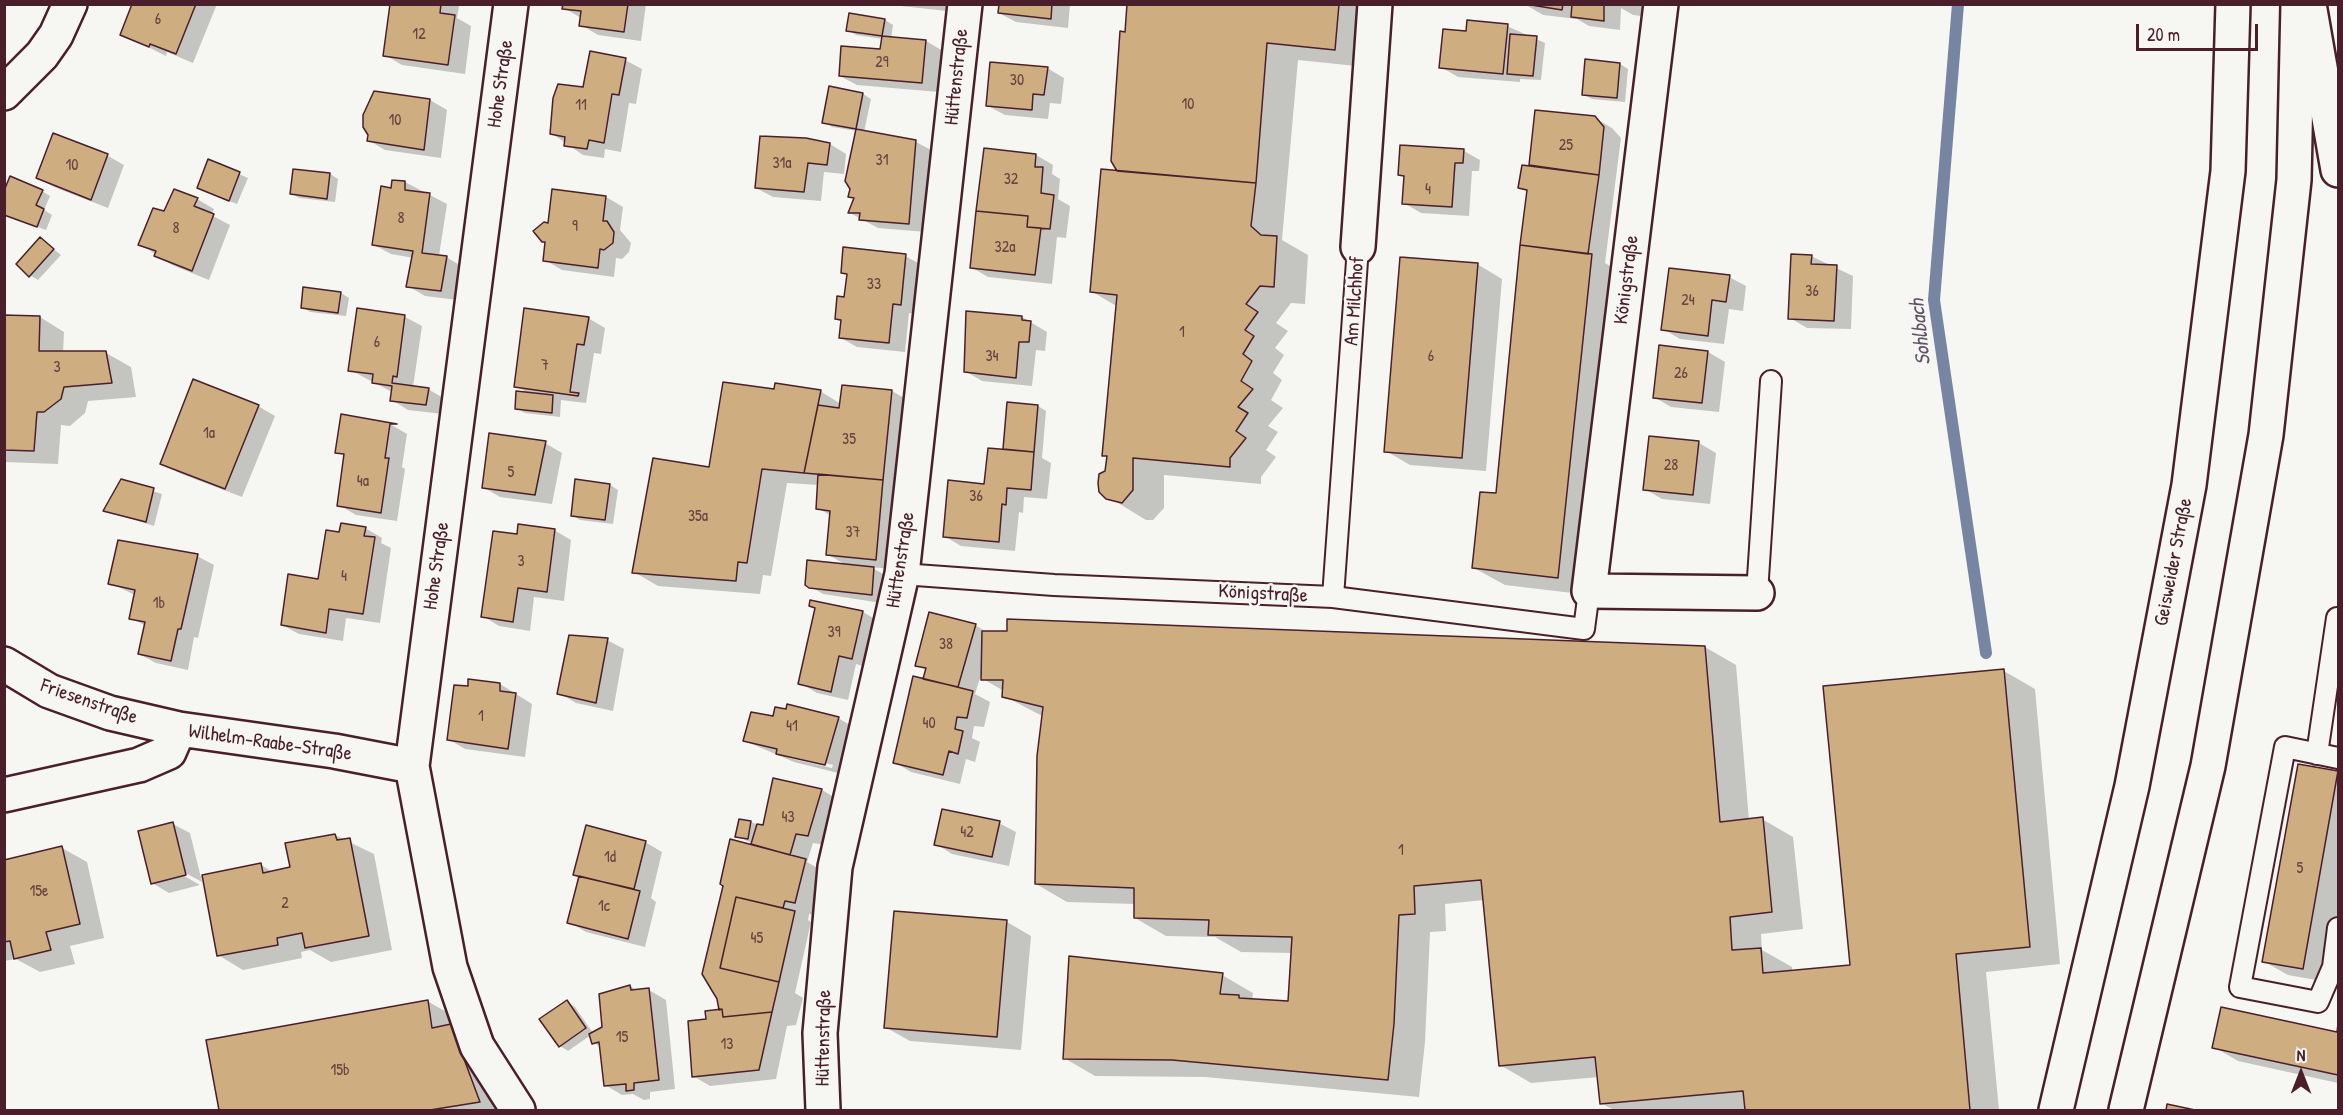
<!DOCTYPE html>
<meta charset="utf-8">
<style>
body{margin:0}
#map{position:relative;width:2343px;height:1115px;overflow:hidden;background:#f6f6f2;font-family:"Patrick Hand",sans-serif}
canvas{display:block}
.frame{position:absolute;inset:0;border:6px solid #4a1f2b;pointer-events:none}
.north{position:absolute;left:2271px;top:1043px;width:60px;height:60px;-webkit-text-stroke:4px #f6f6f2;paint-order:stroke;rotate:0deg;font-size:16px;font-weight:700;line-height:24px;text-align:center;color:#4a1f2b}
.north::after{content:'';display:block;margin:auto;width:21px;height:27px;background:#4a1f2b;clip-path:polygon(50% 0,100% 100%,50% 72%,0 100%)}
.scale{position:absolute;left:2136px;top:24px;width:122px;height:27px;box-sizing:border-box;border:3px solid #4a1f2b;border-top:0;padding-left:8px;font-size:18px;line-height:21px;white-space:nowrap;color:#4a1f2b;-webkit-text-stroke:4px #f6f6f2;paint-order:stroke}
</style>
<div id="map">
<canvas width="2343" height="1115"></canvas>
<div class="frame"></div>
<div class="north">N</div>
<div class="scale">20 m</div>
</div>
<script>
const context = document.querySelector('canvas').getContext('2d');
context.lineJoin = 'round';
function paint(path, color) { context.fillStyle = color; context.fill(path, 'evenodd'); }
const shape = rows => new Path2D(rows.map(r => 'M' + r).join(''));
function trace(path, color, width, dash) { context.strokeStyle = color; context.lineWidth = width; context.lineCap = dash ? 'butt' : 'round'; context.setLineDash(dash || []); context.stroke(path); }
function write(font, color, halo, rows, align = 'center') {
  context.font = font + ' "Patrick Hand",sans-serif'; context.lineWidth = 5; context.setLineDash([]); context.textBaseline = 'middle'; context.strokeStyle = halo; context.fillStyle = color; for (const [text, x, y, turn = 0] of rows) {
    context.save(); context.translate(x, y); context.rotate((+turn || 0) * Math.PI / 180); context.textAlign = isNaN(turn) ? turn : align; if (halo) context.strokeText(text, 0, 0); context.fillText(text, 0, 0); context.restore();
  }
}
paint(shape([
 [134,4,217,4,193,63,167,52,166,56,122,34],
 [392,4,459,6,457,18,471,26,465,74,402,65,385,55],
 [564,4,646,4,641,41,598,35,581,25,581,18,564,8],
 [882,4,948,4,947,11],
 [1000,4,1070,4,1068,28,1016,22,999,13],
 [1129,4,1377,4,1366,67,1298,60,1282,240,1308,255,1305,304,1291,303,1276,323,1288,331,1275,348,1284,355,1273,373,1282,380,1271,400,1283,408,1268,426,1278,432,1266,450,1276,457,1261,477,1261,484,1164,475,1164,508,1153,520,1146,520,1100,492,1107,472,1108,458,1104,455,1118,307,1091,291,1120,173],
 [1651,4,1649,17,1633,15,1621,8,1620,30,1589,26,1577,19,1543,15,1526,5],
 [850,15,885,20,893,25,891,39,926,41,943,51,939,92,857,85,840,76,881,51,883,39,856,35,848,30],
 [1507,26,1545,43,1541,80,1520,79,1520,82,1458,77,1441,67,1467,33],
 [625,60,642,69,636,104,629,103,621,152,605,149,604,158,583,155,551,133,585,89],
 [1620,64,1628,69,1625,102,1592,99,1584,95],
 [1047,68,1064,78,1061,104,1050,103,1048,119,1005,115,988,106],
 [863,94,871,99,864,132,916,142,933,151,926,232,878,228,850,213,855,200,850,196,857,131,832,127,824,122],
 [430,100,447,110,441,158,385,150,368,140],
 [1537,112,1595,118,1612,128,1621,138,1605,263,1623,274,1589,595,1505,585,1474,568,1497,495,1528,192,1520,188,1530,167],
 [54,135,108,156,124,165,108,208,54,187,38,178],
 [830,144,846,154,844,174,824,172,821,201,773,197,756,188],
 [1464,151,1480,160,1479,171,1472,171,1469,216,1421,213,1404,203,1405,177,1399,174],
 [1036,155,1053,165,1052,174,1060,179,1058,199,1070,206,1066,238,1057,237,1052,284,988,277,971,267],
 [209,161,248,178,237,204,206,192],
 [294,170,330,174,338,179,335,202,299,198,291,193],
 [405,182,447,204,439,256,446,257,463,267,458,300,425,296,408,286,414,258,391,254,374,245,393,189],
 [42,191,50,196,44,210,52,215,46,230,4,215],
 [606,197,623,207,620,230,631,243,629,252,622,259,616,258,614,277,562,270,545,260,547,243,543,241],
 [197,199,214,209,211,215,230,225,209,280,172,265,140,244,165,213],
 [41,239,61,255,38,280,30,275],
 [905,256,922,265,917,314,909,313,905,352,857,347,841,338,842,322,836,319,845,299,848,276,842,272],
 [1811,256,1853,276,1851,329,1807,328,1790,318],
 [1477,264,1502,279,1486,471,1410,465,1386,451],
 [1729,277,1746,286,1743,311,1729,309,1724,344,1680,339,1663,329],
 [305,288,341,293,349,298,346,316,310,312,302,307],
 [358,310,405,317,422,326,413,387,428,389,445,399,443,414,408,410,392,400,392,392,350,370],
 [40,317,64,332,63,353,106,353,131,367,136,397,88,401,85,413,70,426,61,425,58,464,4,462,4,383],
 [1022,317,1047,332,1045,351,1036,350,1032,386,982,381,965,371],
 [588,318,605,328,601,354,594,353,586,403,561,400,560,417,525,413,516,408,528,393,516,386],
 [1660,347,1708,352,1725,362,1719,412,1671,407,1654,397],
 [775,390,820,391,841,404,892,391,909,401,892,569,870,567,891,578,888,604,823,594,806,584,848,566,827,554,831,516,818,508,819,485,787,483,771,576,763,575,760,594,658,586,634,572,710,469],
 [1009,404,1038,406,1046,411,1042,458,1051,463,1047,499,1024,497,1023,513,1019,512,1015,551,961,546,944,536,986,485,1004,450],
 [258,406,275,416,242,497,179,473,162,463],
 [390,424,407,434,402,467,405,469,397,521,356,515,339,505,346,457,337,452],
 [1651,438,1699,443,1716,453,1710,504,1662,499,1645,489],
 [545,443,562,453,552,504,500,497,483,487],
 [121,481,162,494,154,526,105,511],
 [577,481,610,485,618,490,613,524,580,520,572,515],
 [365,528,382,538,381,543,391,548,380,623,346,618,343,641,299,634,282,625,320,581,341,533],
 [554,530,571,540,564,601,534,597,530,631,499,626,483,616,518,535],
 [197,556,214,565,198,638,194,637,188,670,156,663,139,654,146,626,131,618,135,595,110,583],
 [811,601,863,612,880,622,869,668,856,664,848,700,817,693,800,683,817,609],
 [975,625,988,633,1705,647,1736,665,1749,820,1762,819,1793,837,1803,929,1761,934,1762,950,1792,967,1792,971,1852,966,2004,671,2035,689,2060,964,1986,972,1999,1110,1614,1110,1601,1103,1599,1077,1531,1083,1500,1065,1484,900,1445,904,1446,931,1430,932,1425,1042,1419,1097,1205,1077,1095,1076,1064,1058,1222,975,1253,993,1252,1001,1290,1003,1292,953,1241,952,1215,937,1166,936,1135,918,1135,904,1067,902,1036,884,1044,717,1004,696,1004,691,983,679,982,672,975,694,990,702,984,727,974,726,972,738,980,742,975,762,966,759,960,784,911,772,894,762,924,681,927,671,917,665],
 [607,640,624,649,613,711,576,703,559,693],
 [500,684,532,704,525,757,465,749,448,739],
 [774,718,838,718,855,728,842,774,794,762,745,741],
 [785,754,833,765,832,768,789,758],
 [2299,765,2338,773,2338,922,2327,982,2288,975,2263,961],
 [774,780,822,790,839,800,825,845,813,843,807,862,830,875,820,916,809,914,808,920,811,922,795,993,803,998,796,1025,787,1026,776,1079,710,1086,693,1076,721,1011,724,885,761,848,737,836,751,822,764,827],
 [999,823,1016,832,1009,866,952,854,936,844],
 [173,824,190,833,202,882,180,870,179,873,200,885,169,893,152,883],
 [335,835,374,854,392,950,331,962,310,950,301,952,302,958,243,970,218,955,261,865,273,872,291,869],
 [645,842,662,852,651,898,656,902,645,947,586,932,569,922,580,877,575,874],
 [62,848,87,862,104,938,70,946,75,964,40,972,16,959,4,961,4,861],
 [1007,922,1031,936,1021,1050,910,1041,885,1027],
 [630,986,638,991,649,990,666,1000,675,1089,650,1092,650,1099,644,1100,633,1094,622,1095,605,1085,601,1047,594,1043,591,1035,568,1051,560,1046,567,1002,575,1007,593,1033,603,1028],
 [427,1001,459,1019,507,1110,221,1110,207,1041],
 [2222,1009,2338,1034,2338,1032,2338,1083,2238,1061,2214,1047]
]), '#0003');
trace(shape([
 [1958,4,1934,300,1986,653]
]), '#7685a2', 12);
const building = shape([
 [132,4,196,4,176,54,150,44,149,47,120,35,132,4],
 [390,4,441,4,440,13,455,15,448,65,383,56,390,4],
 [563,4,628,4,624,32,579,26,581,11,562,9,563,4],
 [999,4,1052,4,1051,19,998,13,999,4],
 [1127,4,1339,4,1335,50,1267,43,1256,183,1117,171,1111,161,1120,31,1125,32,1127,4],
 [1525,4,1563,4,1562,10,1525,4],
 [1572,4,1604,4,1604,21,1571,17,1572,4],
 [849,13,885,19,882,36,846,31,849,13],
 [1467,20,1508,24,1503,74,1439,68,1443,29,1466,31,1467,20],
 [1510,34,1537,36,1533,76,1507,74,1510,34],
 [882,36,926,40,922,83,839,76,841,46,880,49,882,36],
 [590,51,626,58,619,95,612,94,604,143,589,140,587,149,564,146,565,137,550,134,553,98,558,84,583,87,590,51],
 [1585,59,1620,63,1617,98,1582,95,1585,59],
 [990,62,1048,67,1044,95,1033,94,1032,110,986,106,990,62],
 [829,86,863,93,856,129,822,123,829,86],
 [374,91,430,99,424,150,367,141,368,135,363,127,363,115,374,91],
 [1535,110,1595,116,1604,127,1599,175,1529,165,1535,110],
 [856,129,916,140,909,224,859,220,860,213,848,213,854,198,848,197,850,189,845,181,856,129],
 [53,133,108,154,91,200,36,178,53,133],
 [760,136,806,138,830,143,827,165,808,163,804,192,755,188,760,136],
 [1400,145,1464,149,1463,163,1455,163,1452,207,1402,204,1404,176,1398,175,1400,145],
 [984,148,1036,154,1035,167,1043,167,1041,193,1054,195,1050,229,1027,227,1028,216,976,211,984,148],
 [208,159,240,172,229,201,197,188,208,159],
 [1522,165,1599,175,1588,254,1520,245,1527,190,1518,188,1522,165],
 [293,169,330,173,327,199,290,194,293,169],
 [1101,169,1256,183,1251,226,1261,235,1277,236,1274,287,1260,286,1246,304,1258,312,1245,330,1254,336,1243,354,1252,361,1241,381,1253,389,1238,407,1248,413,1236,431,1246,438,1230,458,1230,467,1133,458,1133,490,1122,503,1106,499,1099,492,1098,483,1099,474,1105,471,1107,456,1102,456,1117,295,1090,292,1101,169],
 [10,176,43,190,36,205,44,209,37,227,4,215,4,191,10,176],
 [392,180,405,181,405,190,430,193,422,253,447,256,441,291,406,287,413,251,372,245,381,186,391,188,392,180],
 [174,189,198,198,194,206,214,214,192,271,154,256,156,251,138,245,153,208,164,211,174,189],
 [552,189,606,196,603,221,607,221,614,232,613,243,604,250,600,249,598,268,543,261,545,242,542,242,533,231,544,222,548,223,552,189],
 [976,211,1028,216,1027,227,1041,228,1035,275,970,268,976,211],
 [40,237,54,249,29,277,16,264,40,237],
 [1520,245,1592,254,1558,578,1472,568,1480,492,1496,493,1520,245],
 [843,247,906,254,901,305,893,304,889,343,839,338,841,320,835,319,837,296,844,297,847,274,841,273,843,247],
 [1791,254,1812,255,1811,264,1837,265,1834,321,1788,319,1791,254],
 [1400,257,1478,263,1462,458,1384,452,1400,257],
 [1669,268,1730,275,1726,302,1712,300,1708,336,1661,330,1669,268],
 [303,287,341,292,338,313,301,308,303,287],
 [357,308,405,315,397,377,393,376,392,383,429,388,426,405,390,401,392,386,372,383,373,374,348,371,357,308],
 [524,308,589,317,584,345,577,344,570,392,579,393,578,396,514,387,524,308],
 [966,311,1022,316,1022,320,1031,321,1029,342,1019,342,1016,378,964,372,966,311],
 [4,315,40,316,39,351,106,351,112,383,64,387,61,399,44,412,37,412,34,451,4,450,4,315],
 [1659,345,1708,351,1702,403,1653,398,1659,345],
 [193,379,259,405,225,489,160,464,193,379],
 [723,382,774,389,775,383,821,390,804,473,762,469,747,563,738,562,736,581,632,573,653,458,709,467,723,382],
 [842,385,892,390,883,480,804,473,818,405,839,408,842,385],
 [516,391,553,395,552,413,515,409,516,391],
 [1007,402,1038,405,1034,452,1003,449,1007,402],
 [341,414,397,424,390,424,385,458,389,458,381,513,337,506,344,454,335,453,341,414],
 [489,433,546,441,535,495,482,488,489,433],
 [1649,436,1699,441,1693,495,1643,490,1649,436],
 [988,448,1034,452,1031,490,1007,488,1006,505,1002,504,999,542,943,537,948,480,984,484,988,448],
 [818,474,883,480,876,560,826,555,830,511,816,509,818,474],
 [121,479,154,488,146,522,103,511,121,479],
 [575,479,610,484,605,520,571,516,575,479],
 [341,523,366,527,364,536,375,537,363,614,329,609,326,633,281,625,288,574,318,579,326,530,339,532,341,523],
 [518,524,555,529,547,592,518,588,513,622,481,617,493,531,517,534,518,524],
 [118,540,198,554,181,629,178,629,171,661,138,654,145,622,129,619,135,590,108,584,118,540],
 [807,560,874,567,872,595,809,588,805,585,807,560],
 [810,600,863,611,852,659,839,656,831,692,798,684,815,608,809,606,810,600],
 [929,612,976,624,958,687,923,679,926,668,915,666,929,612],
 [1007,619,1705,646,1720,822,1763,817,1772,912,1730,917,1732,950,1761,948,1763,973,1850,965,1823,686,2004,669,2030,947,1956,954,1970,1110,1745,1110,1743,1091,1600,1104,1595,1057,1499,1066,1481,880,1414,886,1415,914,1399,915,1394,1024,1388,1080,1172,1060,1063,1059,1069,956,1223,973,1220,994,1239,995,1239,998,1288,1001,1292,937,1208,935,1209,920,1134,918,1134,888,1035,884,1037,756,1043,707,1002,697,1003,680,981,680,982,631,1007,631,1007,619],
 [569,635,608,638,596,703,557,694,569,635],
 [913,676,973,691,967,718,957,717,955,729,963,731,958,754,949,751,943,775,893,763,913,676],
 [468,679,500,683,500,691,516,693,508,749,447,740,454,685,468,686,468,679],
 [787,704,839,717,825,765,776,754,777,749,743,741,751,712,773,716,775,707,786,709,787,704],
 [2298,764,2338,771,2303,969,2262,962,2298,764],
 [773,778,822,789,808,836,796,834,790,855,751,844,757,824,763,825,773,778],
 [942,809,1000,821,992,857,934,845,942,809],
 [739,819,751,821,748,839,735,837,739,819],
 [173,822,186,875,151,884,138,831,173,822],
 [586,825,646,841,634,889,573,875,586,825],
 [335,834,337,840,350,838,369,936,305,948,302,933,277,938,278,945,217,956,202,875,261,863,263,873,290,867,285,843,335,834],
 [730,839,806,859,795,903,785,901,783,908,736,897,720,968,779,982,772,1012,723,1017,722,1009,719,1010,717,999,702,974,723,886,720,884,730,839],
 [62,846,80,924,46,932,51,950,14,959,10,941,4,942,4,860,62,846],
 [579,876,640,891,628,939,567,923,579,876],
 [736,897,795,911,779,982,720,968,736,897],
 [894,911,1007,920,997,1037,884,1028,894,911],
 [630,985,631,990,649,988,659,1080,634,1083,634,1090,626,1091,626,1084,604,1086,599,1042,592,1044,589,1034,602,1027,599,994,630,985],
 [428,1000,432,1028,451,1024,480,1102,430,1110,219,1110,206,1040,428,1000],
 [567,1000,586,1028,559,1047,539,1019,567,1000],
 [2221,1007,2337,1032,2338,1024,2338,1075,2212,1048,2221,1007],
 [722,1009,723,1017,772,1012,759,1070,692,1077,688,1021,706,1019,705,1011,722,1009],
 [2167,1104,2195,1110,2166,1110,2167,1104]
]);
paint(building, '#cead81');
trace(building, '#4a1f2b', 1.5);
const lane = shape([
 [902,574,1054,585,1333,597,1584,629,1589,591],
 [1757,593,1771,381],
 [1333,597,1358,247],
 [2317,754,2337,618],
 [2338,928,2333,967,2338,968],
 [2333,967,2318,1002,2240,987,2285,747,2338,758]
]);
const street = shape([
 [511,4,412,766,450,967,477,1046,518,1110],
 [1661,4,1589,591,1757,593],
 [4,93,42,55,56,35,70,4],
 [1358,247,1375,4],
 [4,664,49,691,110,713,179,729],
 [4,795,139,765,169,752,179,729,334,751,412,766],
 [823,1110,820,1033,835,867,902,574,965,4]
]);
const secondary = shape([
 [2056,1110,2132,786,2189,485,2228,171,2233,4],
 [2126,1110,2208,766,2266,435,2294,180,2298,4]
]);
const highway = shape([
 [2309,4,2338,170]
]);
trace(lane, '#4a1f2b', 24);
trace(street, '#4a1f2b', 38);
trace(secondary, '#4a1f2b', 38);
trace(highway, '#4a1f2b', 38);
trace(lane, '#f6f6f2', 20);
trace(street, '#f6f6f2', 33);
trace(secondary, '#f6f6f2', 33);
trace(highway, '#f6f6f2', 33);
write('16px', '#6b4240', null, [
 ["6",158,20],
 ["12",419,35],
 ["29",882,63],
 ["30",1017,81],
 ["10",1188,105],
 ["11",581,106],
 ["10",395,121],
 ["25",1566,146],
 ["31",882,161],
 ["31a",782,164],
 ["10",72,166],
 ["32",1011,180],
 ["4",1428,190],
 ["8",401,219],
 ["9",575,227],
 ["8",176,229],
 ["32a",1005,248],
 ["33",874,285],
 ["36",1812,292],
 ["24",1688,301],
 ["1",1182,333],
 ["6",377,343],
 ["34",992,357],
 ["6",1431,357],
 ["7",545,366],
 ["3",57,368],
 ["26",1681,374],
 ["1a",209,434],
 ["35",849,440],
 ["28",1671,466],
 ["5",511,473],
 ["4a",363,482],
 ["36",976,497],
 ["35a",698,517],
 ["37",853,533],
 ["3",521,562],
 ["4",344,577],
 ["1b",159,604],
 ["39",834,633],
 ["38",946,645],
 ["1",481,717],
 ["40",929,724],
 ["41",792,727],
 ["43",788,818],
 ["42",967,833],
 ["1",1401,851],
 ["1d",610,858],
 ["5",2300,869],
 ["15e",39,892],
 ["2",285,904],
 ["1c",604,907],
 ["45",757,939],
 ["15",622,1038],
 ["13",727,1045],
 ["15b",340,1071]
]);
write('20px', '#4a1f2b', '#f6f6f2', [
 ["Hüttenstraße",957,77,-84],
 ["Hohe Straße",501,84,-82],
 ["Königstraße",1627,280,-83],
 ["Am Milchhof",1355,301,-86],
 ["Hüttenstraße",901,560,-81],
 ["Geisweider Straße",2174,562,-79],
 ["Hohe Straße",437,566,-82],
 ["Königstraße",1263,594,3],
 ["Friesenstraße",89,702,19],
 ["Wilhelm-Raabe-Straße",270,743,8],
 ["Hüttenstraße",824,1038,-89]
]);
write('italic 21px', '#605267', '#f6f6f2', [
 ["Sohlbach",1921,332,-96]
]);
</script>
